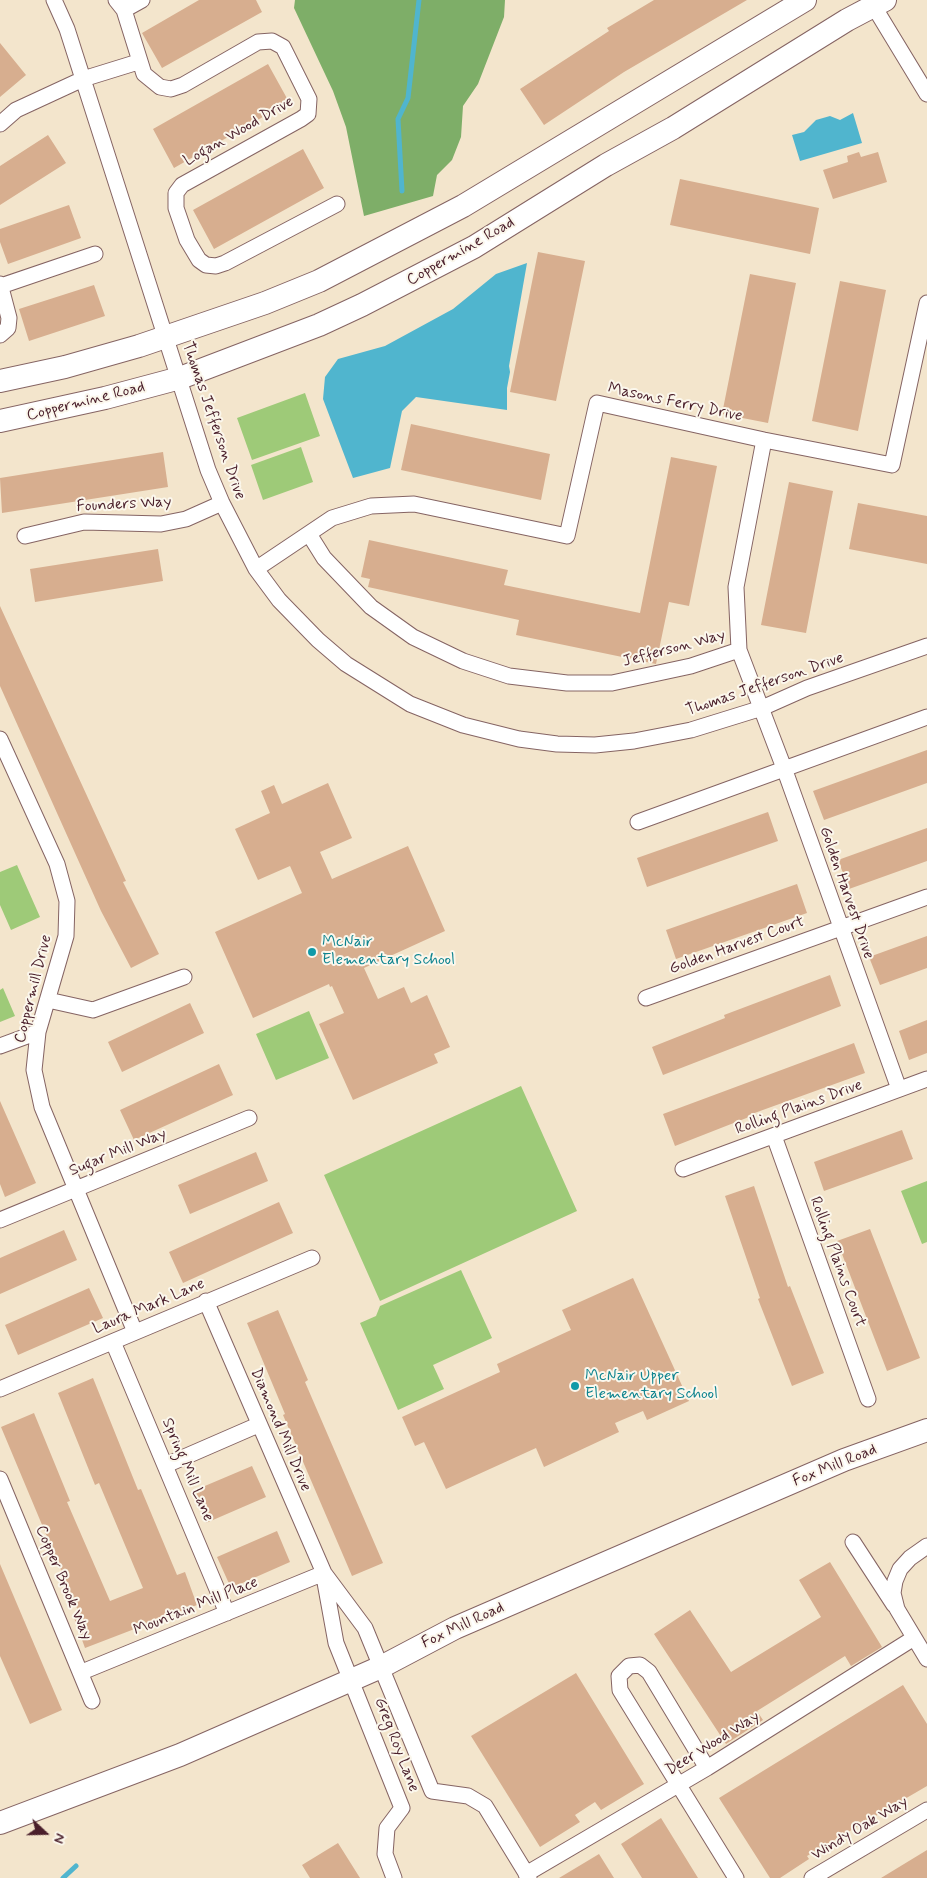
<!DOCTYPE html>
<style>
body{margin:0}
#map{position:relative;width:927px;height:1878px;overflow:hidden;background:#f3e5cc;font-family:Mynerve,sans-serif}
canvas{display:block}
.north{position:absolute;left:20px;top:1808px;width:50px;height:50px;-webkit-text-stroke:4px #fbf7ec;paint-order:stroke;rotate:111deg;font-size:14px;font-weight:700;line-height:20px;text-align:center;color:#4a1f2b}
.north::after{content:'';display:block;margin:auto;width:18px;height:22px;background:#4a1f2b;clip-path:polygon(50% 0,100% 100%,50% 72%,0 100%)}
</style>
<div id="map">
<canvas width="927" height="1878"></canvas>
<div class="north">N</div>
</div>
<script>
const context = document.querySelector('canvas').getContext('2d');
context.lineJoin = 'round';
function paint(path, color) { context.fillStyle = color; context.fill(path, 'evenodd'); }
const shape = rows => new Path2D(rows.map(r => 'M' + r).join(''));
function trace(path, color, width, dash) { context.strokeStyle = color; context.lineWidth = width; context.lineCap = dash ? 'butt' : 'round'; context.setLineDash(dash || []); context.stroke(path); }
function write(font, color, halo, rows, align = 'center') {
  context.font = font + ' Mynerve,sans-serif'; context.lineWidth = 4; context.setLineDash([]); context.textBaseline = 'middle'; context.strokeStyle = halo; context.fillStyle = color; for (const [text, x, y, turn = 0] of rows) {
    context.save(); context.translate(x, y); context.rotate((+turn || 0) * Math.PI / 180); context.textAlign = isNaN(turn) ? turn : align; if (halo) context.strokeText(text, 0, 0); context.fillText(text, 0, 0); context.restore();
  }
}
paint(shape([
 [305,393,320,436,252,460,237,418],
 [301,447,313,482,263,500,251,465],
 [17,865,40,917,11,930,0,905,0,872],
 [3,988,15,1016,0,1022,0,990],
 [309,1011,329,1058,276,1080,256,1034],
 [521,1086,577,1211,380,1301,324,1175],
 [927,1181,927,1242,922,1244,901,1191],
 [461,1270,492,1338,433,1365,444,1389,398,1410,360,1323,376,1316,380,1306]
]), '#9eca78');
paint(shape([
 [295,0,505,0,504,17,478,84,463,106,461,137,452,160,437,175,433,196,364,216,346,127,333,91,294,8]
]), '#7eae68');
paint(shape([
 [853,113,862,143,800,161,792,135,804,132,816,120,830,116,840,120],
 [527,263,509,366,510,372,507,388,507,410,416,397,402,411,390,468,353,478,323,399,325,377,338,359,385,346,453,309,496,274]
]), '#50b5ce');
trace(shape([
 [402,191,398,119,408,98,419,0],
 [63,1878,76,1866]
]), '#50b5ce', 5);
paint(shape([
 [199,0,256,0,262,12,162,68,142,33],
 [654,0,747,0,624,72,544,125,520,89,609,31,607,28],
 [0,43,26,75,0,97],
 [268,64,289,102,174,168,153,129],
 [48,135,66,163,0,205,0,166],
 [303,149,324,188,214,249,193,210],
 [859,152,861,157,878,152,887,182,833,199,823,170,848,162,847,156],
 [680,179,819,208,810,254,670,225],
 [69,205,81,238,8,264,0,242,0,229],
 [538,252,585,261,556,401,510,392],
 [750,274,796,283,768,423,722,414],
 [840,281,886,290,858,431,812,421],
 [94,285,105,316,29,341,19,309],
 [411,424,550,454,541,500,401,470],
 [163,452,168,487,2,513,0,478],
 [671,457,717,466,689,606,669,602,656,664,516,635,519,620,368,587,370,579,361,577,369,540,508,570,504,585,640,613],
 [789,482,833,491,806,633,761,625],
 [858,503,927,516,927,564,849,549],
 [158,549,163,581,35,602,30,569],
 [0,606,126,881,123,882,159,954,131,968,101,911,0,686],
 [927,750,927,783,824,820,813,791],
 [328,783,352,838,320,852,332,879,408,846,445,931,364,968,378,999,404,987,411,1003,427,995,450,1047,434,1054,438,1063,353,1100,319,1024,344,1013,332,986,330,987,329,984,253,1018,215,932,302,893,290,866,258,880,235,829,270,813,261,791,274,785,282,804],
 [768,812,778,841,647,887,637,858],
 [927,828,927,861,849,889,838,860],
 [797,884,807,913,676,959,666,930],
 [927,936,927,968,880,985,869,957],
 [830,975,841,1006,663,1075,652,1047,725,1018,724,1015],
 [190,1003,204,1033,122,1072,108,1042],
 [927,1020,927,1053,909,1060,899,1031],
 [854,1043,865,1073,749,1115,749,1117,675,1146,663,1114],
 [219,1064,233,1095,134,1140,120,1110],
 [0,1101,36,1183,5,1197,0,1184],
 [902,1130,913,1159,824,1191,814,1162],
 [256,1152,268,1181,190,1214,178,1185],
 [754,1186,788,1287,790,1286,824,1373,792,1386,758,1299,760,1298,725,1196],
 [279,1202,293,1233,183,1283,169,1252],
 [870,1229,920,1358,887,1371,837,1241],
 [64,1230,77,1260,0,1294,0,1258],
 [633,1278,689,1401,647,1420,643,1411,615,1423,619,1432,544,1467,536,1448,446,1489,424,1442,415,1446,402,1417,500,1372,497,1364,571,1330,562,1310],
 [89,1288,103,1318,18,1355,5,1325],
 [278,1310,308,1380,305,1382,383,1563,352,1576,283,1415,285,1414,247,1323],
 [93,1378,138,1490,141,1489,177,1575,185,1572,197,1605,85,1648,73,1615,79,1613,1,1427,34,1413,70,1501,67,1502,110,1601,143,1588,99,1483,95,1485,58,1393],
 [252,1466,266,1497,206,1523,193,1491],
 [277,1531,290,1562,231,1588,217,1557],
 [830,1562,882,1647,851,1666,845,1656,757,1711,763,1720,726,1744,654,1634,690,1610,731,1672,821,1617,799,1580],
 [0,1564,62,1710,30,1724,0,1656],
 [576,1673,644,1784,601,1810,595,1802,575,1815,580,1822,540,1847,471,1736],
 [903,1685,927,1724,927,1786,807,1856,809,1859,780,1878,770,1878,719,1798],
 [661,1818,698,1878,642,1878,621,1844],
 [338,1843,360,1878,310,1878,302,1865],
 [927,1850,927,1878,881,1878],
 [599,1854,614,1878,559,1878]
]), '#d7ae8f');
const street = shape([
 [54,0,67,29,208,470,222,503,256,569,279,600,318,640,346,664,410,704,463,725,519,739,557,744,595,745,634,741,691,730,762,708,807,688,927,646],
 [116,0,124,10,144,74,160,87,171,89,183,85,258,42,272,41,283,47,309,99,308,114,301,119,182,185,176,193,176,208,187,240,199,260,206,265,216,266,225,263,337,204],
 [870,0,927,94],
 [124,10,142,0],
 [0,124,16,110,83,79,138,62],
 [0,284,9,318,8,328,0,335],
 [1,286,95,254],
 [764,440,736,587,739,650,784,768,899,1089],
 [309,534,324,558,371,607,413,637,463,661,509,676,567,683,612,683,691,666,739,650],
 [25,536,84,522,161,524,186,519,222,503],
 [256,569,332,518,371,506,414,504,567,536,597,403,764,440,892,465,927,303],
 [0,739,57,864,67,901,66,936,38,1032,34,1070,42,1107,135,1332],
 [638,822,927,717],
 [646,998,927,897],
 [48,1000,93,1010,184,977],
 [0,1046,38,1032],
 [774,1136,868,1399],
 [683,1169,927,1079],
 [0,1220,249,1118],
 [206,1301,324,1573,365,1628,432,1791,468,1796,485,1806,529,1878],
 [113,1342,227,1613],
 [0,1389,312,1258],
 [166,1465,258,1425],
 [0,1479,92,1701],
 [853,1542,894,1605],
 [927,1546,910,1558,900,1569,895,1581,893,1593,897,1609,927,1659],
 [324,1577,336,1643,402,1808,387,1828,385,1854,394,1878],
 [82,1672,324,1573],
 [707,1768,649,1672,640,1665,629,1666,619,1676,620,1690,736,1878],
 [526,1874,707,1768,914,1638],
 [812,1878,927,1810]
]);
const secondary = shape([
 [0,381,65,367,139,346,265,303,319,281,463,206,805,0],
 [0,421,105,398,180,378,319,325,362,305,474,247,606,165,673,128,847,20,885,0],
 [0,1823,180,1755,381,1667,455,1628,522,1599,844,1460,927,1430]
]);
trace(street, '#856463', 17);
trace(secondary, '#856463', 24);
trace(street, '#fff', 15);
trace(secondary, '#fff', 22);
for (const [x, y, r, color] of [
 [312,952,5,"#0f9aa8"],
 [575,1386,5,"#0f9aa8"]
]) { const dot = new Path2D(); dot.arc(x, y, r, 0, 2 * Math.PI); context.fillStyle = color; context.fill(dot); trace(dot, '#fbf7ec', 2); }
write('16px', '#4a1f2b', '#fbf7ec', [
 ["Logan Wood Drive",239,132,-30],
 ["Coppermine Road",461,252,-30],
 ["Coppermine Road",86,402,-14],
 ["Masons Ferry Drive",675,403,12],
 ["Thomas Jefferson Drive",213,421,71],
 ["Founders Way",124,505,-3],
 ["Jefferson Way",674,649,-15],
 ["Thomas Jefferson Drive",765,685,-19],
 ["Golden Harvest Drive",846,893,71],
 ["Golden Harvest Court",737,946,-20],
 ["Coppermill Drive",34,989,-76],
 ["Rolling Plains Drive",799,1108,-20],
 ["Sugar Mill Way",118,1153,-22],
 ["Rolling Plains Court",837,1262,70],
 ["Laura Mark Lane",149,1307,-23],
 ["Diamond Mill Drive",280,1430,67],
 ["Fox Mill Road",835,1466,-22],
 ["Spring Mill Lane",187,1470,67],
 ["Copper Brook Way",63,1583,67],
 ["Mountain Mill Place",196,1607,-22],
 ["Fox Mill Road",463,1626,-25],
 ["Deer Wood Way",713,1744,-32],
 ["Greg Roy Lane",396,1745,69],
 ["Windy Oak Way",860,1829,-31]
]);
write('16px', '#0d838f', '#fbf7ec', [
 ["McNair",322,943],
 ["Elementary School",322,961],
 ["McNair Upper",585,1377],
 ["Elementary School",585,1395]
], 'left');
</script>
